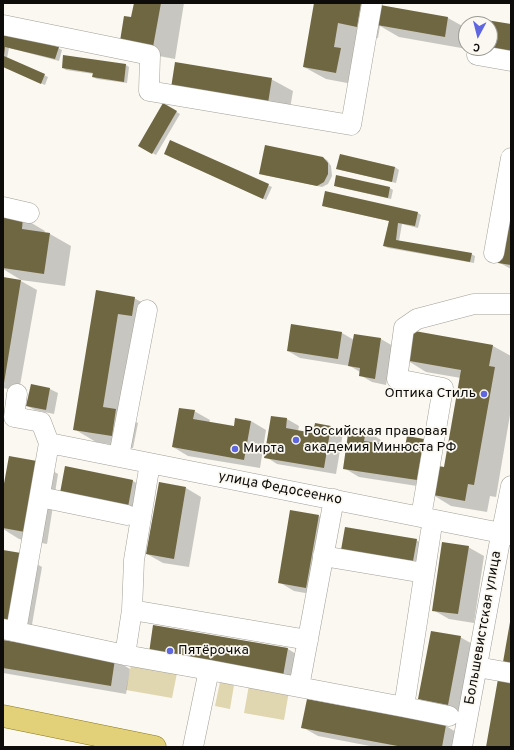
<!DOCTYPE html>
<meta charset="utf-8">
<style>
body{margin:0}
#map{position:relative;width:514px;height:750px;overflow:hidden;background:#faf8f0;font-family:Overpass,sans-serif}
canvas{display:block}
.frame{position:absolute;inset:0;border:4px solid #0d0c0a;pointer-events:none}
.north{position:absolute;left:458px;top:16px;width:40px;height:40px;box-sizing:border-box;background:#faf8f0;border:1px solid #9b9a94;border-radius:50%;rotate:187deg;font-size:11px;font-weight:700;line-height:16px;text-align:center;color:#0d0c0a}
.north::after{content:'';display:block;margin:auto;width:14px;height:18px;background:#5e67df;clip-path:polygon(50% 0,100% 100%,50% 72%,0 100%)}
</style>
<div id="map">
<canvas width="514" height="750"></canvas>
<div class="frame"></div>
<div class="north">С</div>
</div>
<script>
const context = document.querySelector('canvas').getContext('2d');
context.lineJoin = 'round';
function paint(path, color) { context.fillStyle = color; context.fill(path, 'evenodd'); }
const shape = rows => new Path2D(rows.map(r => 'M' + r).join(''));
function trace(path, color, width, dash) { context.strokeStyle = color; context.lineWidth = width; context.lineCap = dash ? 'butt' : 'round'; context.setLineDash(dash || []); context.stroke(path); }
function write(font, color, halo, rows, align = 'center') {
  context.font = font + ' Overpass,sans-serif'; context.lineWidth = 3.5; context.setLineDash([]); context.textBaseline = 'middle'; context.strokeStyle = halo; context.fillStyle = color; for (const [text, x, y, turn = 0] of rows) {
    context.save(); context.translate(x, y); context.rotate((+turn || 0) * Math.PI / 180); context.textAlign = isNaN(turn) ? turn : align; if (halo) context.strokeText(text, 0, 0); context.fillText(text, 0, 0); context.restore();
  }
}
paint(shape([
 [131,665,177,673,172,698,126,690],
 [220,682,234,685,230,709,215,706],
 [249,685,289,691,284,720,244,713]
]), '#e0d6b0');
paint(shape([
 [135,3,184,3,175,59,143,53,132,18],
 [315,3,363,3,448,18,466,28,467,49,399,37,380,26,378,38,359,35,358,85,326,79,304,67],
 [3,34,58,48,62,50,59,61,9,48,7,58,48,77,45,85,3,66],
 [126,65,129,67,127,83,97,79,93,77,94,74,66,70,63,68],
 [271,79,293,91,289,115,194,100],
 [163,104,180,114,156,155,140,146],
 [171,141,272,187,266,200,169,156],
 [340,155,395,167,399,170,396,183,341,170,337,168],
 [323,158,327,160,331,166,332,176,328,184,322,187,264,175,260,173],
 [337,177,390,188,393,190,391,199,338,187,335,185],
 [511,199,511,269,500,263],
 [323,205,418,213,421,215,418,228,402,224,399,241,471,254,475,256,474,263,388,248,384,246,389,221,327,207],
 [3,215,23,218,45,231,44,233,50,234,71,246,65,286,21,280,3,269],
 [3,278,21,281,37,290,19,391,3,388],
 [97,292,134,298,156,310,125,416,138,423,133,448,96,442,74,429],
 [292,325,342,333,354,340,381,339,393,346,386,385,372,382,360,375,360,372,350,366,300,358,288,351],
 [493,346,511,356,511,409,496,497,490,496,487,512,451,506,430,493,430,488,359,477,344,468,366,431,381,440,380,444,406,448,423,440,439,449,436,467,445,469,461,378,426,372,405,359],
 [32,385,50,389,58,393,54,414,35,410,27,406],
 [194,411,210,420,209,423,234,428,251,421,266,430,260,468,188,456,173,447],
 [272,417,287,419,299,426,298,431,314,434,331,427,343,433,336,474,277,464,266,457],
 [37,462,58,474,47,544,19,539,3,529,3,495],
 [66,467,133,481,155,493,149,519],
 [186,488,201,497,189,567,163,563,147,554],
 [319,516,334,524,322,596,294,591,279,582],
 [416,540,438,552,435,573,364,562],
 [468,547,484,556,474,623,449,619,433,610],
 [3,551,20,554,42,567,30,636],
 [460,637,476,646,463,713,435,707,419,699],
 [3,641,115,660,130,669,126,694,3,673],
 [288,649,309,662,305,688,171,665],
 [446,726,461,735,459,747,375,747,318,736,302,727]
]), '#0003');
paint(shape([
 [134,3,161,3,153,47,120,41,124,16,131,17],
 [314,3,361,3,357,27,338,23,334,47,341,48,336,73,303,67],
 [380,5,448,17,445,37,377,25],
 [474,18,511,24,511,56,470,49,470,48,490,48,490,24,473,24],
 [3,33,59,47,55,59,5,47,4,56,45,74,41,84,3,67],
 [63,55,126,64,124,82,92,77,93,73,62,68],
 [175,62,272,78,268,103,171,88],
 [163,103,177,111,152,154,138,146],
 [170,140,269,184,263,199,164,154],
 [265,145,323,157,328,163,328,174,324,182,317,186,259,174],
 [340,154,395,167,392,182,336,169],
 [336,175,390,187,388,198,334,186],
 [325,191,418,212,415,226,398,223,396,240,472,253,470,262,383,246,389,221,322,206],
 [510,198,511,198,511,265,498,263],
 [3,214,23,217,22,229,50,233,44,274,3,268],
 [3,277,21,280,4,383,3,383],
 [96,290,135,297,132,316,118,314,103,407,116,409,112,436,73,430],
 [291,324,342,332,338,359,287,351],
 [409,330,493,345,489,366,495,367,474,485,468,484,465,501,428,494,433,465,444,467,461,370,404,360],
 [354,334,381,338,375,379,359,376,360,368,348,366],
 [31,384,50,388,46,410,26,406],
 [179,408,195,410,193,419,234,426,235,418,251,421,244,460,172,447],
 [271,416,287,418,286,428,313,433,315,423,331,426,324,468,264,458],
 [349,427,366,430,364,441,405,447,407,436,424,439,417,480,343,469],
 [9,456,37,461,25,532,3,528,3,489],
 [65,466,133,480,128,507,60,493],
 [159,482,186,487,174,559,146,554],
 [290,510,319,515,306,588,278,583],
 [345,527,417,539,413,561,341,550],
 [442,542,469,546,458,614,432,611],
 [3,550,21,553,9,624,3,623],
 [510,622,511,622,511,663,503,662],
 [153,625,288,648,283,676,149,653],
 [431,631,461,636,448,705,418,699],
 [3,640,115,659,111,686,3,668],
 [498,679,511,681,511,747,486,747],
 [307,699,446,725,442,747,403,747,301,728]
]), '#6f6642');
const minor = shape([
 [3,25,150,55,149,91,351,125,372,3],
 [477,55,511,61],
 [3,207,29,213],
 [494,253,511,158],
 [49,443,511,535],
 [119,456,147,310],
 [40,497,127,515],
 [421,517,443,388,397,379,404,328,417,319,474,304,511,304],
 [323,556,424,573],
 [132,610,134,560,150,463],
 [3,629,125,655,209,670,193,747],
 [16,631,49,443,41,422,14,417,17,394],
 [125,655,132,610,308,640],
 [477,667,511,673],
 [209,670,404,707,431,531],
 [299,687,334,499],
 [404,707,449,716],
 [462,747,499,546,511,486]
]);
const major = shape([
 [3,716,155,747]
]);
trace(minor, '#a19f98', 21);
trace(major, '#8c7818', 23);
trace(minor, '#fff', 20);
trace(major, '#e3d179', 22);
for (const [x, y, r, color] of [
 [484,394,4,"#5e67df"],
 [296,440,4,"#5e67df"],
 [235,449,4,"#5e67df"],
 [170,651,4,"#5e67df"]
]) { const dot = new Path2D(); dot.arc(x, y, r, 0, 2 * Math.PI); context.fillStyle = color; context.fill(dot); trace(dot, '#faf8f0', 1.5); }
write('14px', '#0d0c0a', '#faf8f0', [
 ["Оптика Стиль",476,394,"right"],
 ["Российская правовая",304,432],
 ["академия Минюста РФ",304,448],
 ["Мирта",243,449],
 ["Пятёрочка",178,651]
], 'left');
write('14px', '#0d0c0a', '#faf8f0', [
 ["улица Федосеенко",280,489,11],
 ["Большевистская улица",484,628,-80]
]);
</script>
